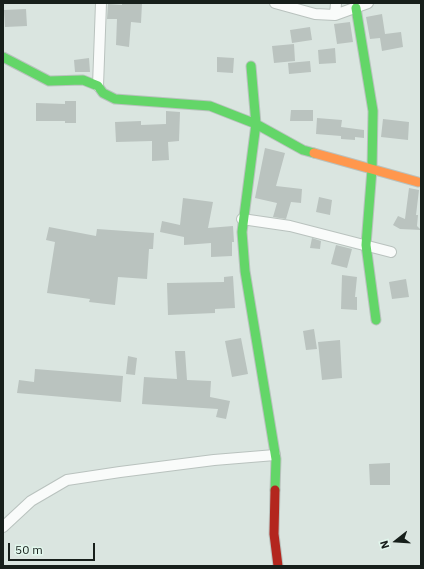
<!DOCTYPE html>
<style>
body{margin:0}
#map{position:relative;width:424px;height:569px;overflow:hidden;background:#dae5e0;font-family:"IBM Plex Sans",sans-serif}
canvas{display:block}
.frame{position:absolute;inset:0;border:4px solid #171f1b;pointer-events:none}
.north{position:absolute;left:376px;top:521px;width:40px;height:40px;-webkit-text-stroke:3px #e2f7ed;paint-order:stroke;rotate:253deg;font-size:11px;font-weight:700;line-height:16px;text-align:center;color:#171f1b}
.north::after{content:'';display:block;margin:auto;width:14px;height:18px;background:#171f1b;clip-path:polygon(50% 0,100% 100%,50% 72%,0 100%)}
.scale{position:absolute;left:8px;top:543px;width:87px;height:18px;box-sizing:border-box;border:2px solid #171f1b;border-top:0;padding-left:5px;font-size:12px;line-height:14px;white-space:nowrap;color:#171f1b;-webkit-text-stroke:3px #e2f7ed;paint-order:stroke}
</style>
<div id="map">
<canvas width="424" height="569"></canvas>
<div class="frame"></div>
<div class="north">N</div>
<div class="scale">50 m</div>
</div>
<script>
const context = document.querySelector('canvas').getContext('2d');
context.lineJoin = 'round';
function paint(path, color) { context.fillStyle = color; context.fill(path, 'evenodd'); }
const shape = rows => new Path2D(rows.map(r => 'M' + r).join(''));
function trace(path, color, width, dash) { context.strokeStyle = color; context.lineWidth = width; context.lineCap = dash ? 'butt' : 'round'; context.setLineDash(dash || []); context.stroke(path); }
paint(shape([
 [122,3,142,3,141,23,131,22,129,47,116,45,117,19,107,19,108,4,122,5],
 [26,9,27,26,5,27,4,10],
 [382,14,385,34,401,32,403,47,382,51,380,38,370,39,366,17],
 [350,22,353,42,337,44,334,24],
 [310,27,312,40,292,43,290,30],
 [294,44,295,61,274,63,272,46],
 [335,48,336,63,319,64,318,50],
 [217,57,234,58,233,73,217,72],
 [89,58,90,72,75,72,74,60],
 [310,61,311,72,289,74,288,63],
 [65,101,76,101,76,123,65,123,65,121,36,121,36,103,65,104],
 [291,110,313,110,313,121,290,121],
 [166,111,180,112,179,141,168,142,169,160,152,161,152,141,116,142,115,122,141,121,141,125,166,124],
 [317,118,342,120,341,127,364,130,364,138,355,137,355,140,341,139,341,136,316,134],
 [383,119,409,122,408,140,381,137],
 [265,148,285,153,276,186,302,189,301,203,291,202,286,219,273,217,277,203,255,198],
 [409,188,419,190,416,215,418,215,417,226,421,230,400,229,393,225,398,216,405,219],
 [319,197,332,200,330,215,316,212],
 [183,198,213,202,208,228,233,226,234,242,232,242,232,256,211,257,211,243,184,245,184,237,160,232,162,221,180,225],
 [49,227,96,236,97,229,154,233,153,249,149,249,147,279,118,277,115,305,89,302,90,299,47,293,55,242,46,240],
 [312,238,321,241,320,249,310,248],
 [336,245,352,249,347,268,331,264],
 [342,275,357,277,355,297,357,297,357,310,341,309],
 [233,276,235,308,215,309,215,313,168,315,167,283,224,282,224,277],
 [406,279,409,297,392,299,389,282],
 [314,329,317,349,306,350,303,331],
 [241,338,248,374,232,377,225,341],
 [340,340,342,378,322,380,318,342],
 [175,351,185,351,187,380,211,381,210,397,230,401,226,419,216,417,218,409,142,404,144,377,177,379],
 [128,356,137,358,135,375,126,374],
 [35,369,123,376,121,402,17,393,19,380,34,382],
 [390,463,390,485,370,485,369,464]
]), '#bac3bf');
const street = shape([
 [275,3,315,14,335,15,368,3],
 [335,15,336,3],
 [98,86,101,3],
 [242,219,290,226,391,252],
 [3,527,31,501,67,480,120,472,214,460,275,455]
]);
const fast = shape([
 [356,8,373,111,372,169,366,245,376,320],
 [3,57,49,81,83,80,98,86,103,93,115,99,210,106,256,124,303,150,314,153],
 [251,66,256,124,242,232,245,271,276,459,275,490]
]);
const slow = shape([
 [314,153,418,182]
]);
const jam = shape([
 [275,490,274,534,278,566]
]);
trace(street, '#b9c2be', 12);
trace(fast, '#b9c2be', 11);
trace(slow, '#b9c2be', 11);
trace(jam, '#b9c2be', 11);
trace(street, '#f9fbfa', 10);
trace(fast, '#63d668', 9);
trace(slow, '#ff974d', 9);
trace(jam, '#b3261e', 9);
</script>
